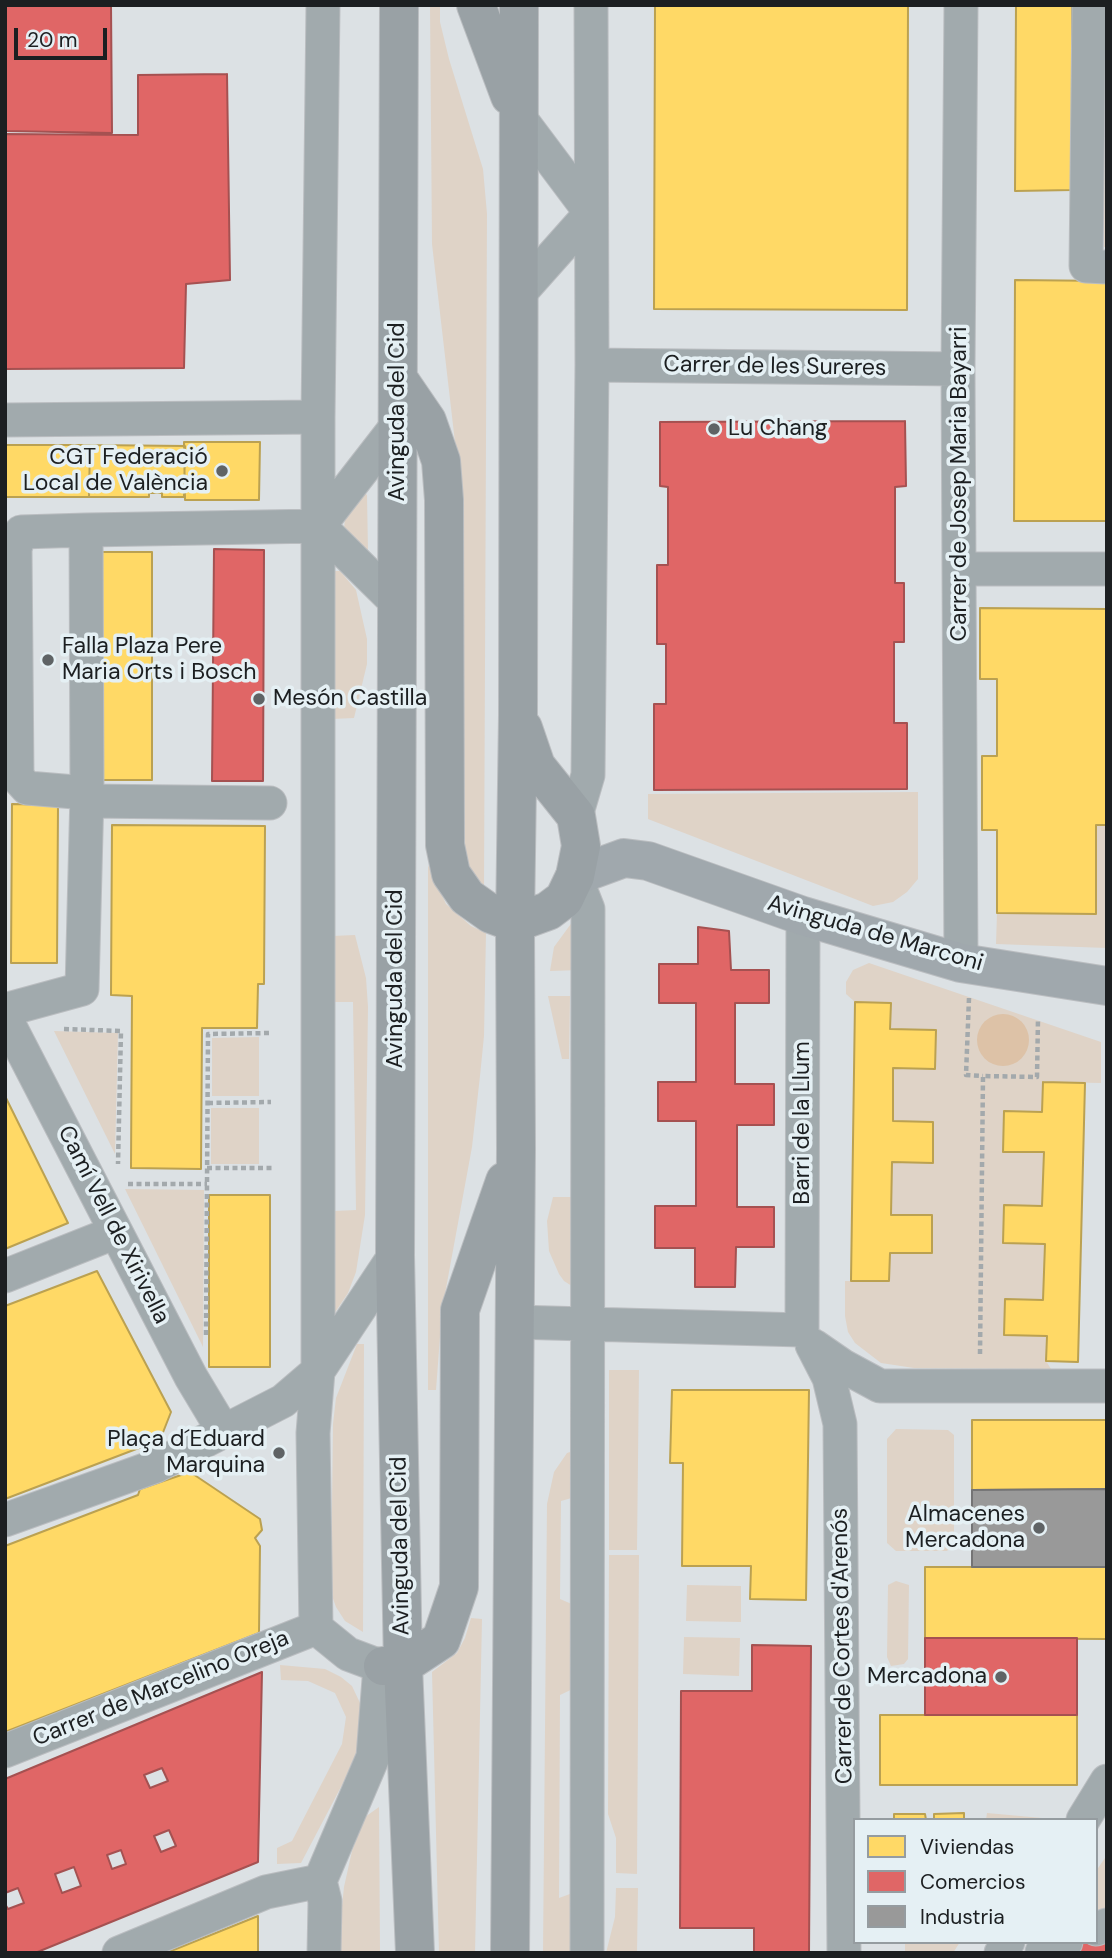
<!DOCTYPE html>
<meta charset="utf-8">
<style>
body{margin:0}
#map{position:relative;width:1112px;height:1958px;overflow:hidden;background:#dce1e4;font-family:"DM Sans",sans-serif}
canvas{display:block}
.frame{position:absolute;inset:0;border:7px solid #1c1f21;pointer-events:none}
.legend{position:absolute;left:853px;top:1818px;width:245px;height:126px;box-sizing:border-box;background:#e5f0f4;border:2px solid #959ca0;margin:0;padding:9px 12px;list-style:none;font-size:21px;color:#1c1f21}
.legend li{display:flex;align-items:center;gap:14px;height:35px}
.legend b{width:35px;border:2px solid #959ca0}
.scale{position:absolute;left:14px;top:28px;width:93px;height:32px;box-sizing:border-box;border:4px solid #1c1f21;border-top:0;padding-left:9px;font-size:21px;line-height:24px;white-space:nowrap;color:#1c1f21;-webkit-text-stroke:5px #e5f0f4;paint-order:stroke}
</style>
<div id="map">
<canvas width="1112" height="1958"></canvas>
<div class="frame"></div>
<ul class="legend">
<li><b style="height:19px;background:#ffd966"></b>Viviendas</li>
<li><b style="height:19px;background:#e06666"></b>Comercios</li>
<li><b style="height:19px;background:#999"></b>Industria</li>
</ul>
<div class="scale">20 m</div>
</div>
<script>
const context = document.querySelector('canvas').getContext('2d');
context.lineJoin = 'round';
function paint(path, color) { context.fillStyle = color; context.fill(path, 'evenodd'); }
const shape = rows => new Path2D(rows.map(r => 'M' + r).join(''));
function trace(path, color, width, dash) { context.strokeStyle = color; context.lineWidth = width; context.lineCap = dash ? 'butt' : 'round'; context.setLineDash(dash || []); context.stroke(path); }
function write(font, color, halo, rows, align = 'center') {
  context.font = font + ' "DM Sans",sans-serif'; context.lineWidth = 7; context.setLineDash([]); context.textBaseline = 'middle'; context.strokeStyle = halo; context.fillStyle = color; for (const [text, x, y, turn = 0] of rows) {
    context.save(); context.translate(x, y); context.rotate((+turn || 0) * Math.PI / 180); context.textAlign = isNaN(turn) ? turn : align; if (halo) context.strokeText(text, 0, 0); context.fillText(text, 0, 0); context.restore();
  }
}
paint(shape([
 [430,5,440,5,440,22,449,59,483,169,487,214,484,887,464,869,458,468,432,244],
 [1105,5,1107,5,1107,247,1104,247],
 [364,492,367,495,368,552,344,530,345,517],
 [335,571,340,571,356,590,367,639,367,664,354,718,332,719,332,574],
 [918,792,918,879,907,892,893,902,873,906,648,819,648,794],
 [1096,825,1107,825,1107,948,996,944,997,913,1096,914],
 [428,865,446,904,471,926,486,933,484,1036,480,1076,472,1147,442,1310,436,1390,428,1390],
 [573,921,581,970,550,971,554,947],
 [355,935,366,978,368,1007,365,1215,356,1272,348,1293,334,1314,334,1211,356,1210,353,1002,330,1002,332,936],
 [869,963,1101,1042,1101,1083,1043,1082,1042,1112,1004,1111,1003,1151,1044,1152,1042,1206,1004,1205,1003,1242,1045,1244,1046,1361,1051,1369,914,1368,881,1363,855,1343,848,1332,845,1316,845,1281,889,1281,890,1253,932,1253,932,1215,891,1215,892,1162,933,1162,933,1122,893,1121,893,1068,935,1068,936,1030,890,1029,890,1003,855,1002,846,994,846,982,853,970],
 [548,996,570,996,569,1059,562,1059],
 [54,1031,118,1033,115,1154],
 [259,1037,259,1096,212,1096,212,1038],
 [211,1108,259,1108,259,1164,211,1164],
 [125,1189,204,1190,203,1347],
 [553,1197,580,1197,575,1288,564,1281,559,1274,549,1251,547,1221],
 [357,1344,364,1344,363,1632,345,1621,336,1607,331,1593,333,1424,336,1398],
 [609,1370,639,1370,637,1550,609,1550],
 [896,1429,948,1430,954,1435,954,1543,947,1551,896,1551,887,1543,887,1439],
 [582,1448,582,1495,561,1501,560,1599,581,1608,581,1685,560,1695,559,1898,578,1891,579,1953,543,1953,547,1504,554,1472,567,1453],
 [609,1555,639,1555,637,1874,616,1873,616,1838,608,1814],
 [896,1581,909,1585,908,1659,904,1664,891,1666,887,1657,888,1585],
 [687,1585,741,1586,741,1622,686,1621],
 [471,1618,482,1619,475,1953,439,1953,432,1672,457,1653,465,1638],
 [684,1637,740,1638,739,1676,683,1674],
 [280,1665,325,1669,341,1677,352,1686,360,1703,363,1716,357,1751,343,1783,301,1863,277,1864,277,1848,292,1841,342,1744,346,1717,335,1693,308,1681,281,1680],
 [379,1807,380,1953,337,1953,344,1887,352,1851,365,1817],
 [987,1813,1042,1818,986,1820],
 [1107,1855,1107,1918,1096,1922,1096,1871],
 [616,1888,638,1888,637,1953,606,1953,615,1917],
 [905,1942,960,1942,953,1953,905,1953]
]), '#dfd3c7');
paint(shape([
 '977 1040a26 26 0 1 1 52 0a26 26 0 1 1-52 0Z'
]), '#ddc2a7');
const homes = shape([
 [655,5,908,5,907,310,654,309,655,5],
 [1016,5,1072,5,1072,190,1015,191,1016,5],
 [1015,280,1107,281,1107,521,1014,521,1015,280],
 [184,442,260,442,259,500,185,500,184,442],
 [5,445,90,445,89,497,5,497,5,445],
 [90,445,185,446,184,497,162,497,162,493,149,493,149,497,89,497,90,445],
 [102,552,152,552,152,780,101,780,102,552],
 [980,608,1107,609,1107,825,1096,825,1096,914,997,913,997,830,982,830,982,756,997,756,997,679,980,679,980,608],
 [12,804,58,805,57,963,11,963,12,804],
 [112,825,265,826,264,984,258,984,257,1028,202,1028,201,1169,131,1168,132,996,111,995,112,825],
 [855,1002,891,1003,890,1029,936,1030,935,1069,893,1068,893,1121,933,1122,933,1163,892,1162,891,1215,932,1215,932,1253,890,1253,889,1281,851,1281,855,1002],
 [1043,1082,1085,1083,1078,1362,1046,1361,1047,1336,1004,1335,1005,1299,1043,1300,1045,1244,1003,1243,1004,1205,1042,1206,1044,1152,1003,1152,1004,1111,1042,1112,1043,1082],
 [5,1096,68,1223,5,1249,5,1096],
 [209,1195,270,1195,270,1367,209,1367,209,1195],
 [97,1271,171,1412,160,1440,5,1499,5,1306,97,1271],
 [672,1390,809,1390,806,1600,750,1599,751,1566,682,1566,683,1463,670,1463,672,1390],
 [972,1420,1107,1420,1107,1489,972,1490,972,1420],
 [190,1472,260,1519,262,1530,255,1538,260,1546,259,1633,5,1732,5,1546,138,1495,140,1489,190,1472],
 [925,1567,1107,1567,1107,1639,925,1638,925,1567],
 [880,1715,1077,1715,1077,1785,880,1785,880,1715],
 [964,1813,964,1820,934,1820,934,1814,964,1813],
 [894,1814,925,1814,926,1820,894,1820,894,1814],
 [258,1916,258,1953,166,1953,258,1916]
]);
paint(homes, '#ffd966');
trace(homes, '#bba151', 2);
const shops = shape([
 [5,5,111,5,112,133,5,131,5,5],
 [227,74,230,280,186,284,184,368,5,369,5,134,138,135,138,75,227,74],
 [905,421,906,486,895,487,895,583,904,583,904,642,894,642,894,723,907,723,907,789,654,790,654,704,666,704,666,644,657,644,657,565,668,565,668,487,660,486,660,422,905,421],
 [214,549,264,550,263,781,212,781,214,549],
 [698,927,729,931,731,970,769,970,769,1003,735,1003,735,1084,774,1084,774,1125,737,1125,737,1207,774,1207,774,1247,736,1247,735,1287,695,1287,695,1248,655,1248,655,1206,696,1206,696,1121,658,1121,658,1082,696,1082,696,1003,659,1003,659,964,698,964,698,927],
 [925,1638,1077,1638,1077,1715,925,1715,925,1638],
 [752,1645,811,1646,809,1953,754,1953,754,1928,680,1928,681,1691,752,1691,752,1645],
 [262,1672,258,1862,35,1953,5,1953,5,1904,8,1909,24,1903,18,1888,5,1893,5,1779,262,1672],
 [162,1768,168,1781,150,1788,144,1775,162,1768],
 [169,1830,176,1846,161,1852,154,1836,169,1830],
 [121,1850,126,1864,112,1869,107,1855,121,1850],
 [74,1867,81,1886,62,1893,55,1874,74,1867],
 [1107,1928,1107,1953,1060,1953,1073,1942,1096,1942,1107,1928]
]);
paint(shops, '#e06666');
trace(shops, '#a55151', 2);
const industry = shape([
 [1107,1489,1107,1567,972,1567,972,1490,1107,1489]
]);
paint(industry, '#999');
trace(industry, '#747475', 2);
const street = shape([
 [323,5,318,417,318,1371,313,1433,316,1628,348,1654,380,1666,373,1757,320,1881,325,1901,324,1953],
 [1089,5,1086,266,1107,267],
 [518,295,591,213,519,117],
 [592,365,958,369],
 [5,420,318,417],
 [319,526,399,423],
 [86,530,87,793,27,788,17,777,15,548,21,532,86,530],
 [86,530,319,526,398,604],
 [961,569,1107,569],
 [87,801,270,803],
 [576,816,588,775,592,365,591,5],
 [575,876,588,909,587,1953],
 [961,963,958,369,961,5],
 [5,1010,82,989,87,793],
 [5,1017,191,1377,224,1432],
 [5,1276,116,1232],
 [514,1322,802,1330],
 [802,1330,803,916],
 [812,1345,829,1378,840,1424,844,1953],
 [814,1346,843,1366,880,1386,1107,1386],
 [5,1520,156,1466,283,1401,318,1371,395,1255],
 [5,1751,316,1628],
 [1083,1820,1107,1781],
 [1096,1929,1107,1925],
 [1042,1952,1066,1942],
 [119,1953,266,1892,320,1881],
 [1001,1953,1008,1942]
]);
const secondary = shape([
 [575,876,624,858,648,861,803,916,961,963,1107,986]
]);
const primary = shape([
 [399,5,395,1255,403,1665,415,1953],
 [476,5,510,96],
 [399,380,427,421,441,461,444,500,445,845,451,874,467,897,491,914,515,923,548,911,564,899,575,876,581,846,576,816,536,766,523,728],
 [383,1666,403,1665,441,1640,459,1587,460,1310,505,1181],
 [510,1953,516,1149,515,923,518,715,519,5]
]);
trace(street, '#babdc0', 35);
trace(secondary, '#babdc0', 40);
trace(primary, '#babdc0', 40);
trace(shape([
 [969,998,966,1075,983,1076],
 [64,1029,121,1031,118,1164],
 [208,1103,271,1102],
 [207,1168,272,1168],
 [128,1184,207,1184],
 [206,1335,208,1034,270,1033],
 [980,1354,983,1076,1037,1077,1038,1019]
]), '#a3a9ac', 4.5, [5, 3.5]);
trace(street, '#a1aaad', 33);
trace(secondary, '#a0a8ad', 38);
trace(primary, '#99a1a5', 38);
for (const [x, y, r, color] of [
 [714,429,7,"#5f6365"],
 [222,471,7,"#5f6365"],
 [48,660,7,"#5f6365"],
 [259,699,7,"#5f6365"],
 [279,1453,7,"#5f6365"],
 [1039,1528,7,"#5f6365"],
 [1001,1677,7,"#5f6365"]
]) { const dot = new Path2D(); dot.arc(x, y, r, 0, 2 * Math.PI); context.fillStyle = color; context.fill(dot); trace(dot, '#e5f0f4', 2.5); }
write('23px', '#1c1f21', '#e5f0f4', [
 ["Carrer de les Sureres",775,367,1],
 ["Avinguda del Cid",398,412,-90],
 ["Carrer de Josep Maria Bayarri",960,484,-90],
 ["Avinguda de Marconi",875,934,16],
 ["Avinguda del Cid",396,979,-90],
 ["Barri de la Llum",803,1123,-90],
 ["Camí Vell de Xirivella",113,1225,63],
 ["Avinguda del Cid",401,1546,-91],
 ["Carrer de Cortes d'Arenós",843,1646,-91],
 ["Carrer de Marcelino Oreja",161,1689,-22]
]);
write('23px', '#1c1f21', '#e5f0f4', [
 ["Lu Chang",728,429,"left"],
 ["CGT Federació",208,458],
 ["Local de València",208,484],
 ["Falla Plaza Pere",62,647,"left"],
 ["Maria Orts i Bosch",62,673,"left"],
 ["Mesón Castilla",273,699,"left"],
 ["Plaça d´Eduard",265,1440],
 ["Marquina",265,1466],
 ["Almacenes",1025,1515],
 ["Mercadona",1025,1541],
 ["Mercadona",987,1677]
], 'right');
</script>
